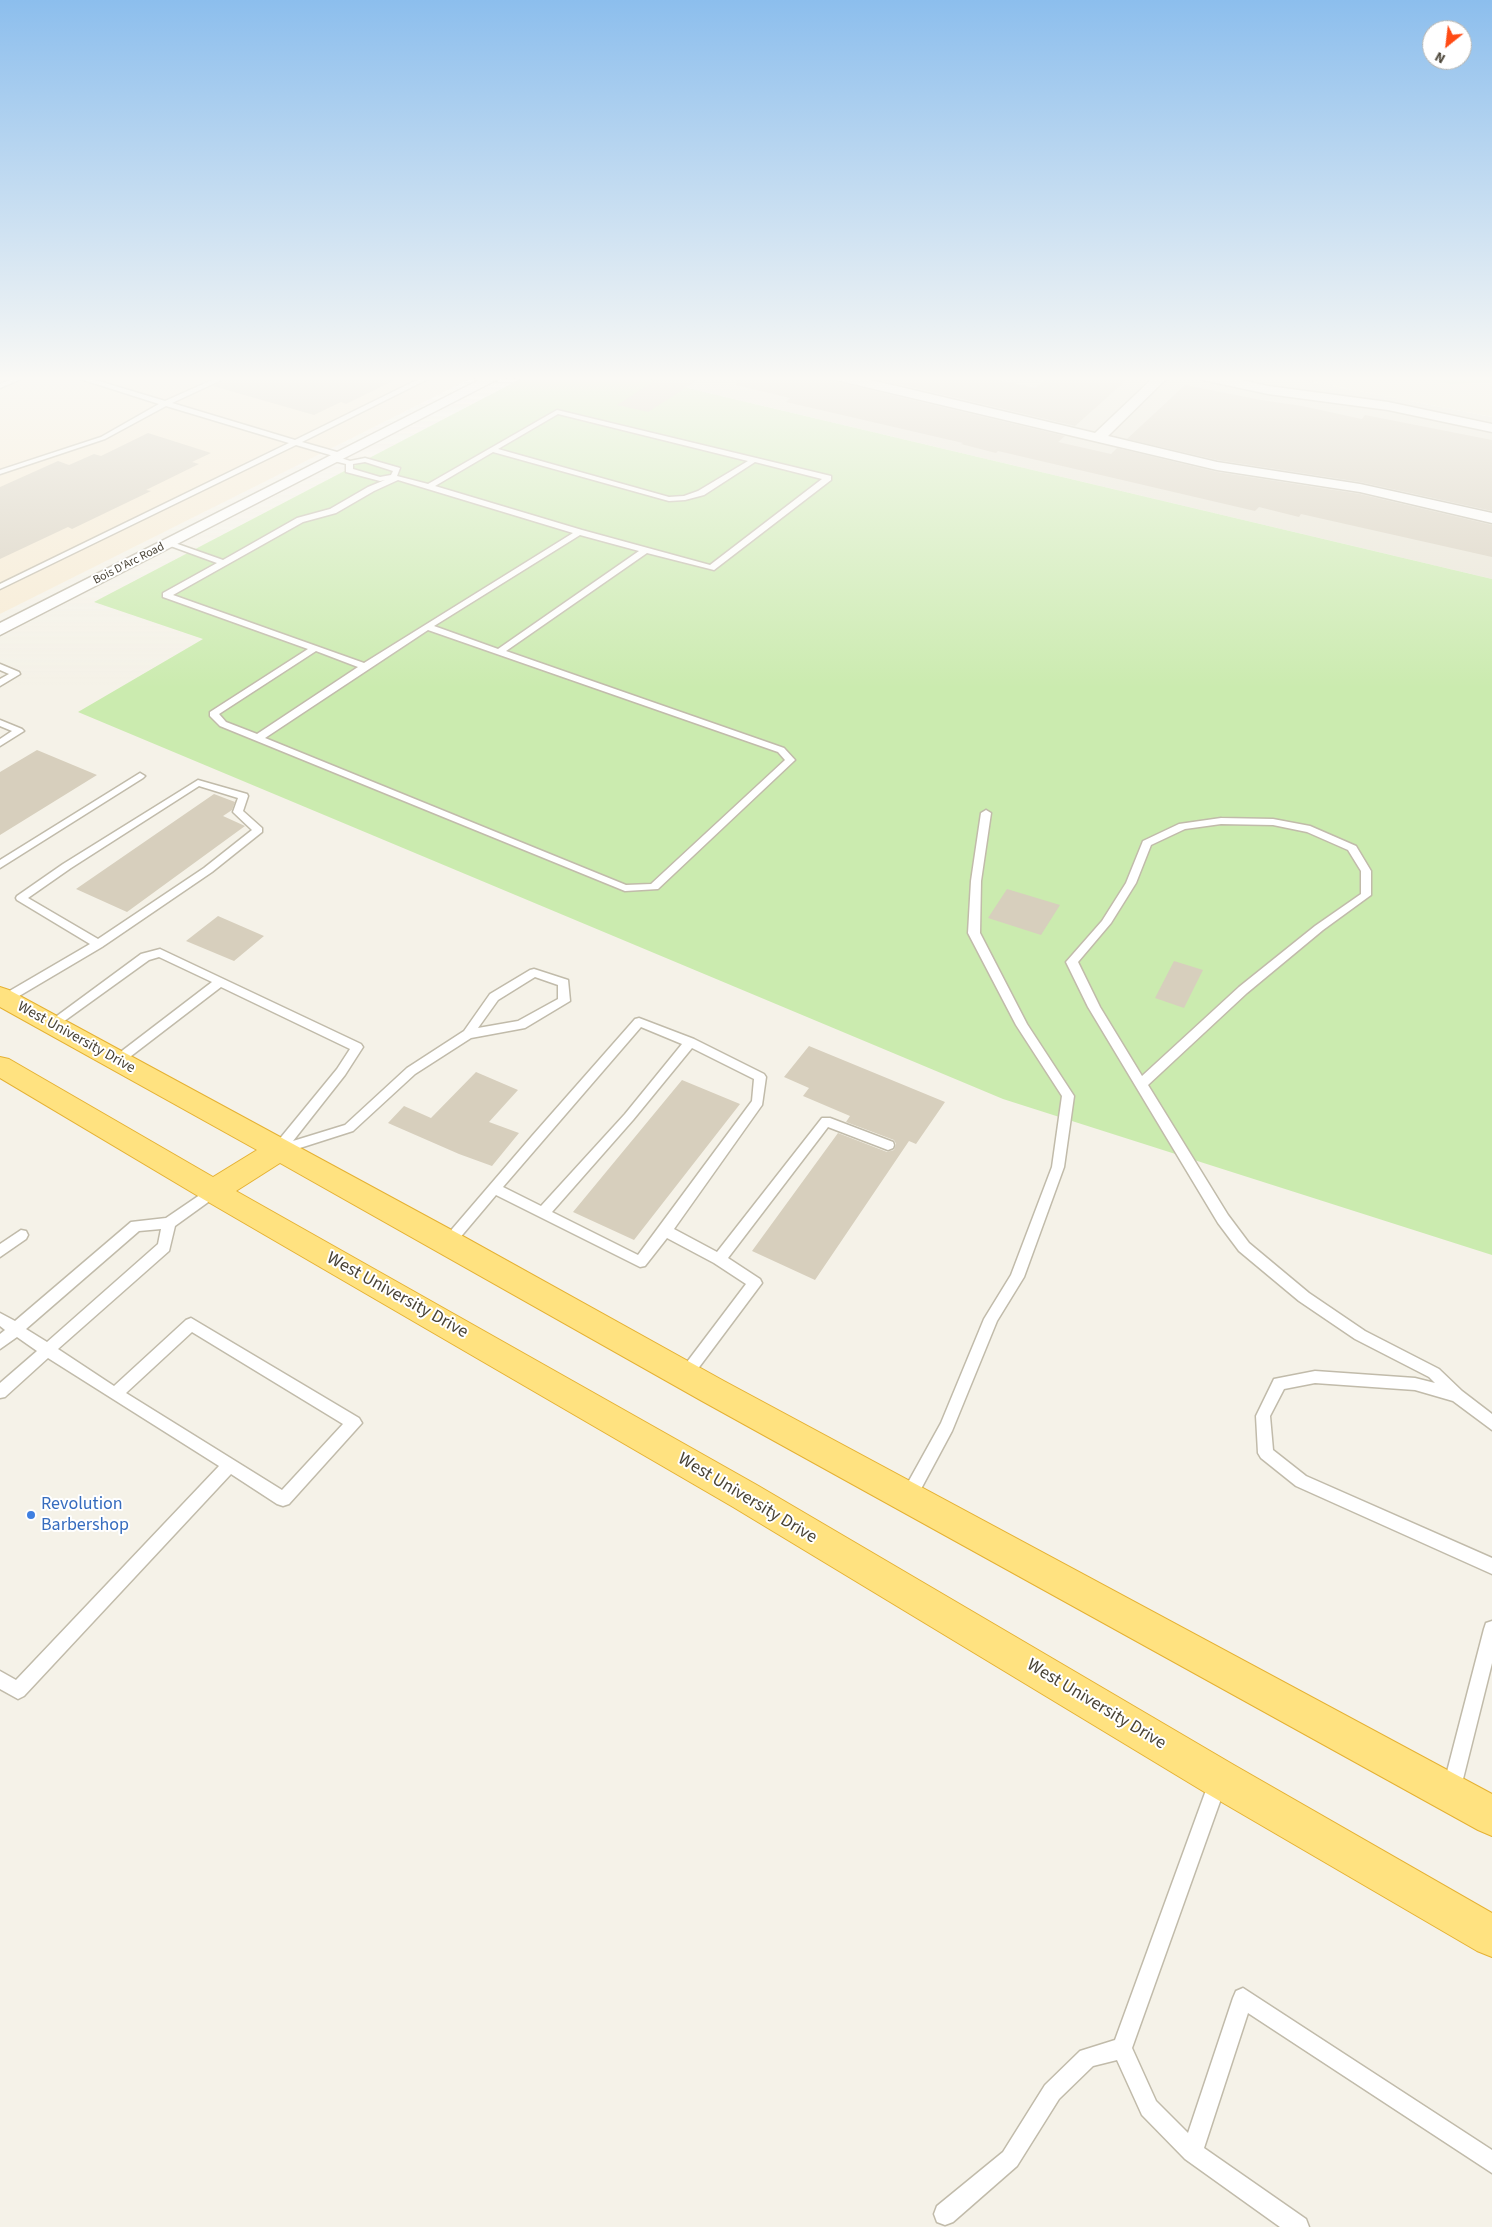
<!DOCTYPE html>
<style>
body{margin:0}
#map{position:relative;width:1492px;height:2227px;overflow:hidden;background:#f5f2e8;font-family:"Source Sans 3",sans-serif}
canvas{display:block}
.north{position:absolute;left:1422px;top:20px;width:50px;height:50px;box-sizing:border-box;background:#fff;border:1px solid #b6b4af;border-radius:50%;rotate:209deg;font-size:14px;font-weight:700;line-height:20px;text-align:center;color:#494336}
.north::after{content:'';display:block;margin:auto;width:18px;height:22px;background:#ff4b15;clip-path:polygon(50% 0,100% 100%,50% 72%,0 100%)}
</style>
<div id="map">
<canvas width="1492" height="2227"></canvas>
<div class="north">N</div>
</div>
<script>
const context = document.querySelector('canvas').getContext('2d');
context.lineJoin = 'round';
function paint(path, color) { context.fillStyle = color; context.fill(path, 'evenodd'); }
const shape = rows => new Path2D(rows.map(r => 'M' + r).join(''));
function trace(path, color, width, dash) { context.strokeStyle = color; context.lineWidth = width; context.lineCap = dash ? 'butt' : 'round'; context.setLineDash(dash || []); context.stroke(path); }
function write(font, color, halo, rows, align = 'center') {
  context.font = font + ' "Source Sans 3",sans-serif'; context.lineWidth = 4; context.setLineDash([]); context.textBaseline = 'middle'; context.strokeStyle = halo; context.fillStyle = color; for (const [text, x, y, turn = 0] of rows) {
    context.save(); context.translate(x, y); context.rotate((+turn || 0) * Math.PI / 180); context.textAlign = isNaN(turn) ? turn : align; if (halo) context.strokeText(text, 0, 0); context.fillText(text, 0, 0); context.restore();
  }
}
paint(shape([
 [637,376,1283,376,1492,417,1492,579]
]), '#e9e5d6');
paint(shape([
 [0,376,476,376,0,614]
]), '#f7ebd3');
paint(shape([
 [1283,376,1492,376,1492,417]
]), '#efe9d2');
paint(shape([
 [526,376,637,376,1492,579,1492,1255,1003,1099,78,712,203,639,94,602],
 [1405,376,1492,376,1492,382,1452,384]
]), '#cbebaf');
paint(shape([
 [232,376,403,376,346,404,341,402,314,415,213,386],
 [662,376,704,376,648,412,617,405],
 [737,376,828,376,836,382,1065,436,1058,442,1111,454,1117,448,1217,472,1360,494,1492,525,1492,557,1301,514,1299,517,1259,507,1255,511,998,451,996,453,961,444,963,443,786,402,790,398,736,385],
 [864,376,980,376,1035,388,1050,376,1131,376,1075,426],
 [1185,385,1261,400,1302,406,1362,419,1365,415,1492,440,1492,511,1360,482,1217,460,1127,439],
 [148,433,211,453,192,462,199,464,146,490,151,491,72,529,68,527,0,559,0,487,58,461,69,465,94,454,101,456],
 [37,750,97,775,0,835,0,772],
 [214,794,235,802,232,810,223,816,245,826,127,912,76,889],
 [1007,889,1060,905,1041,935,988,918],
 [218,916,264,936,234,961,186,941],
 [1174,961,1203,970,1184,1008,1155,998],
 [809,1046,945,1102,916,1144,909,1141,815,1280,752,1251,838,1133,887,1152,894,1150,896,1144,894,1140,846,1122,850,1116,803,1096,809,1088,784,1077],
 [476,1072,518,1090,489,1122,519,1133,492,1166,459,1154,388,1123,404,1106,431,1118],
 [682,1080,740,1104,634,1240,573,1212]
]), '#d7cfbd');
const service = shape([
 [18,376,28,376,0,388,0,384,18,376],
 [71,376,82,376,165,401,221,376,230,376,172,403,295,440,425,376,434,376,302,442,344,454,345,456,341,458,350,461,365,458,400,468,397,476,428,484,557,410,831,476,831,480,714,570,647,553,506,651,784,748,795,760,658,889,625,891,220,726,210,716,210,712,308,649,163,597,163,593,217,563,165,544,172,542,223,560,297,518,330,509,368,487,385,480,380,481,346,472,346,464,334,461,333,459,337,457,296,445,0,589,0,584,289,443,166,406,105,439,0,474,0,470,101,437,159,404,71,376],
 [558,414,748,461,698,491,684,496,669,497,498,449,558,414],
 [493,452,669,501,685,500,704,495,755,462,822,479,710,565,582,530,435,486,493,452],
 [365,462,393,471,391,475,380,477,353,469,353,464,365,462],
 [398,480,573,533,364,663,173,595,303,522,336,513,374,491,398,480],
 [580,535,639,551,498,649,434,626,580,535],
 [428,630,778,752,785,760,651,884,626,885,265,738,428,630],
 [316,651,358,667,257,734,226,722,219,714,316,651],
 [0,664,19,672,20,674,0,686,0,679,9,674,0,670,0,664],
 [0,720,22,729,24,731,0,746,0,739,12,731,0,726,0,720],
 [140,773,145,776,143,778,0,868,0,860,140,773],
 [198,780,247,794,248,796,243,811,262,828,262,832,212,872,102,947,9,1002,1,1002,1,996,90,944,17,900,16,898,17,896,63,864,198,780],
 [199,786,238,798,233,812,252,830,204,868,98,939,28,898,71,868,199,786],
 [986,810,991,813,981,881,980,933,1027,1024,1074,1096,1064,1167,1024,1277,997,1321,952,1431,914,1502,908,1504,902,1502,900,1497,941,1423,984,1319,1011,1275,1052,1167,1062,1096,1016,1025,968,933,971,881,981,813,986,810],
 [1221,818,1273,819,1310,826,1356,846,1371,871,1371,895,1323,930,1247,993,1148,1085,1228,1215,1249,1243,1309,1293,1365,1331,1439,1369,1462,1391,1492,1414,1492,1430,1453,1401,1415,1390,1315,1383,1284,1389,1270,1416,1273,1450,1306,1476,1492,1558,1492,1574,1296,1486,1261,1458,1258,1453,1256,1416,1274,1379,1315,1371,1415,1378,1435,1383,1429,1377,1355,1339,1299,1301,1239,1251,1218,1223,1088,1007,1066,962,1102,921,1126,883,1143,841,1179,824,1221,818],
 [1221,824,1273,825,1307,832,1348,850,1361,871,1361,894,1315,926,1239,987,1142,1076,1100,1007,1078,962,1111,923,1136,883,1151,845,1185,829,1221,824],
 [160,949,361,1044,363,1047,345,1075,293,1141,345,1125,407,1068,464,1031,490,994,530,970,534,969,568,980,570,1001,525,1028,471,1038,415,1074,353,1131,278,1155,273,1153,272,1150,273,1147,337,1069,350,1049,221,987,122,1063,114,1063,112,1060,114,1057,212,982,159,957,149,960,56,1027,48,1027,46,1024,141,954,160,949],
 [535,977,558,985,558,999,518,1021,478,1028,498,1000,535,977],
 [639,1018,694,1039,764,1074,766,1077,762,1105,674,1229,717,1252,822,1118,830,1118,893,1142,894,1145,893,1148,888,1150,828,1127,728,1258,760,1279,762,1283,691,1378,686,1380,681,1378,679,1374,681,1370,746,1284,714,1263,667,1238,645,1266,640,1267,496,1195,453,1246,448,1247,443,1246,441,1242,532,1136,635,1019,639,1018],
 [641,1027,682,1044,625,1114,541,1206,503,1187,641,1027],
 [692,1048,754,1079,752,1101,638,1255,552,1212,633,1120,692,1048],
 [213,1186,218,1187,220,1191,218,1195,175,1226,169,1251,58,1349,114,1386,186,1320,191,1318,359,1418,362,1423,289,1504,283,1506,277,1504,231,1474,24,1696,18,1699,0,1689,0,1671,16,1680,219,1466,48,1358,5,1397,0,1398,0,1383,37,1351,17,1337,0,1349,0,1334,5,1330,0,1326,0,1313,15,1321,131,1222,166,1218,213,1186],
 [161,1229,158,1244,47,1342,26,1329,139,1231,161,1229],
 [192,1332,343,1424,282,1490,126,1393,192,1332],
 [21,1230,26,1231,28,1235,26,1239,0,1257,0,1244,21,1230],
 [1492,1621,1492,1663,1460,1791,1457,1797,1451,1800,1445,1797,1442,1791,1484,1629,1486,1623,1492,1621],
 [1218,1773,1224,1776,1227,1782,1132,2048,1156,2101,1188,2133,1233,1998,1236,1991,1243,1988,1492,2150,1492,2173,1248,2013,1204,2148,1306,2219,1309,2227,1280,2227,1185,2159,1142,2115,1117,2060,1093,2066,1059,2099,1017,2166,953,2222,945,2225,937,2222,934,2214,937,2206,1003,2152,1045,2085,1080,2051,1115,2040,1209,1782,1212,1776,1218,1773]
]);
const minor = shape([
 [487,376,504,376,0,635,0,623,487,376],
 [830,376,854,376,1095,433,1155,376,1169,376,1108,436,1217,462,1360,484,1492,513,1492,523,1360,492,1217,470,836,380,830,376],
 [1197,376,1223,376,1268,386,1388,402,1492,424,1492,432,1388,410,1268,394,1203,380,1197,376]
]);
const trunk = shape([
 [0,987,9,990,459,1234,724,1381,1492,1794,1492,1836,1478,1830,702,1401,280,1163,236,1191,757,1485,1234,1765,1492,1913,1492,1957,1477,1951,1206,1793,733,1507,203,1199,0,1078,0,1057,9,1059,213,1177,257,1150,0,1007,0,987]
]);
trace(service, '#c1bbaa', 3);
trace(minor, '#c1bbaa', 3);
trace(trunk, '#e5b132', 2);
paint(service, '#fff');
paint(minor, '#fff');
paint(trunk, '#ffe280');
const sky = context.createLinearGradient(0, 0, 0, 688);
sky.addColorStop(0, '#8cbeed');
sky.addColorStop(0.55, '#faf9f5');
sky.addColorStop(1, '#faf9f500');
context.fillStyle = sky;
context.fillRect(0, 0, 1492, 688);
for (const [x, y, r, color] of [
 [31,1515,5,"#3f7fe0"]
]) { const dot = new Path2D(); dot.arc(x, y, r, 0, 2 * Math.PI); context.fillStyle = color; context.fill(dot); trace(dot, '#fff', 2); }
write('12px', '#494336', '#fff', [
 ["Bois D'Arc Road",129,564,-27]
]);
write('15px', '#494336', '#fff', [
 ["West University Drive",76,1038,29]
]);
write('18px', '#494336', '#fff', [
 ["West University Drive",397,1296,29],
 ["West University Drive",747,1499,31],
 ["West University Drive",1096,1705,31]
]);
write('18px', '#366cbe', '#fff', [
 ["Revolution",41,1505],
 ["Barbershop",41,1526]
], 'left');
</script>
